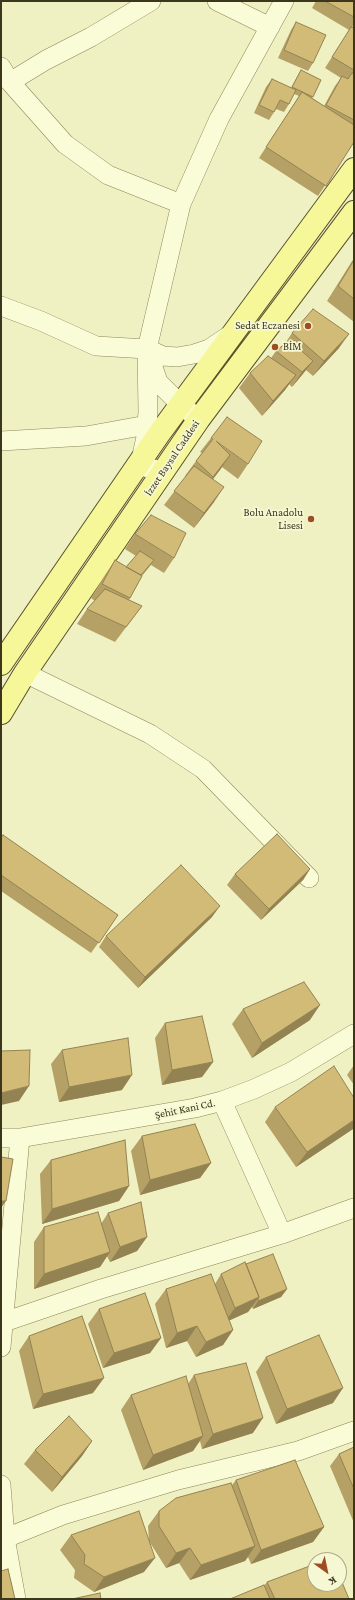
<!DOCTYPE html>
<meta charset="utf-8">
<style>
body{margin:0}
#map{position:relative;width:355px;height:1600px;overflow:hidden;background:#f0f1c3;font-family:"Crimson Pro",serif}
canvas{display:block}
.frame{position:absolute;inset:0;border:2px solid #3c361d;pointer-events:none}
.north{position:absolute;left:307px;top:1552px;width:40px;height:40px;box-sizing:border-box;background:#f6f8d3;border:1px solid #acaa8a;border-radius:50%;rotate:147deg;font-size:11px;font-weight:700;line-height:16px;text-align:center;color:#3c361d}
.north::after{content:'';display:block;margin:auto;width:14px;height:18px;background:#a04c23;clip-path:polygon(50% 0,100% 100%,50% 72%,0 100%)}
</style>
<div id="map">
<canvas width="355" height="1600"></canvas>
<div class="frame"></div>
<div class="north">K</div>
</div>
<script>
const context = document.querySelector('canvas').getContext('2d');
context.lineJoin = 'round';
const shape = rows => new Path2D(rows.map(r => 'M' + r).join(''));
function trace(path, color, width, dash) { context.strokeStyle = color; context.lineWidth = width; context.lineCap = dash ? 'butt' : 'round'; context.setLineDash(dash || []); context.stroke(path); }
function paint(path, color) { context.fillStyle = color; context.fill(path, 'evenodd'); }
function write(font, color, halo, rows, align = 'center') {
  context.font = font + ' "Crimson Pro",serif'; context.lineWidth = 3.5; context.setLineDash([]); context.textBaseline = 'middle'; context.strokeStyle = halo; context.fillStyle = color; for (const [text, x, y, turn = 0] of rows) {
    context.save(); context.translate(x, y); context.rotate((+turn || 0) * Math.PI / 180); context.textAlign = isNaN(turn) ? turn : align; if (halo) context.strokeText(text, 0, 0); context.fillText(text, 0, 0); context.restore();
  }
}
const street = shape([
 [217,1,270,27],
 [1,67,10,82,65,144,108,175,181,204],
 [10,82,46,60,91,37,151,1],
 [1,306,41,321,96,346,147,349,163,356,177,357,194,354,209,349,230,335],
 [151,361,158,382,181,405,191,413],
 [1,441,86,436,147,425],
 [163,471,144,467,141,460,146,437,148,412,147,349,181,204,219,119,284,1],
 [25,673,150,734,203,769,309,878],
 [222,1101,282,1234],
 [1,1138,20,1138,195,1108,222,1101,254,1089,291,1072,354,1034],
 [4,1322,101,1289,282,1234,354,1208],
 [1,1347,20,1138],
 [1,1485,5,1538,16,1599],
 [1,1540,63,1515,178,1480,298,1451,354,1431]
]);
const primary = shape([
 [1,664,159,434,354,169],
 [1,713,25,673,199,419,354,212]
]);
trace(street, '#8d8658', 20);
trace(primary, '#5a512d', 24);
trace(street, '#fafbd7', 19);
trace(primary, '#f5f798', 22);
paint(shape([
 [316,1,354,1,354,25,352,27,354,28,354,142,318,196,259,158,299,96,294,94,289,104,284,112,276,109,269,120,254,113,266,87,272,79,291,88,298,75,301,70,321,80,312,98,324,106,335,86,341,78,325,68,349,30,312,8],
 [296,22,313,63,308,71,278,58,291,30],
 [354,258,354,322,327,301],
 [292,333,339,348,313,376,306,370,302,375,292,387,289,384,285,390,262,416,239,388,250,373,271,358,276,351,286,342],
 [211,438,248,464,238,479,222,467,213,479,214,502,194,528,164,505,186,476,185,476,196,461,202,453,200,452],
 [135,534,174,558,164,573,151,565,142,576,129,600,142,606,115,642,77,624,87,609,95,601,91,598,105,575,115,560,126,567,136,556,125,549],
 [1,838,118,915,91,953,1,891],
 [310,869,303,880,261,920,227,885,235,874],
 [212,917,138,988,99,947,106,936],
 [243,1009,310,1020,252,1058,232,1024],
 [165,1023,213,1062,202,1077,162,1085,155,1038],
 [62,1050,122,1090,59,1102,51,1064],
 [354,1065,354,1085,347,1075],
 [275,1107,353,1129,296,1167,265,1122],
 [142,1136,211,1163,200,1178,140,1195,131,1151],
 [51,1160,129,1186,119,1201,42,1224,40,1174],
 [108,1213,147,1237,137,1251,110,1262,107,1256,100,1267,34,1289,34,1242,44,1227,101,1224],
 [246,1264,287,1289,281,1297,253,1309,252,1307,248,1312,229,1320,233,1330,223,1345,196,1357,187,1341,166,1348,155,1304,166,1289,215,1284,221,1274],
 [99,1309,161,1338,150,1353,103,1368,88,1324],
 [29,1336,93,1393,33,1409,19,1351],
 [266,1357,333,1403,276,1424,256,1372],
 [194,1375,253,1433,202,1449,200,1441,193,1451,143,1470,121,1410,131,1395,188,1384],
 [92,1441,82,1456,52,1492,24,1464,35,1450],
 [354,1447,354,1523,330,1466,339,1454],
 [236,1480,324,1527,313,1542,251,1564,248,1557,245,1561,190,1580,179,1563,166,1568,149,1541,148,1526,159,1511,232,1485],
 [71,1535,144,1572,94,1592,74,1578,75,1570,60,1550],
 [267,1582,349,1599,230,1599,264,1586]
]), '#b5a165');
paint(shape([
 [349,334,339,348,313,376,324,361],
 [313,361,302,375,292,387,302,372],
 [296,375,285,390,262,416,273,401],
 [230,455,220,470,203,492,213,477],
 [224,487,214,502,194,528,204,513],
 [310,869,303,880,261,920,269,909],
 [220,906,212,917,138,988,145,977],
 [320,1005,310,1020,252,1058,262,1043],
 [213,1062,202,1077,162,1085,172,1070],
 [132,1075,122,1090,59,1102,69,1087],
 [29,1086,19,1101,1,1105,1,1093],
 [354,1120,354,1128,353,1129,296,1167,307,1152],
 [211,1163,200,1178,140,1195,150,1180],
 [129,1186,119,1201,42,1224,52,1209],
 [1,1201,6,1201,1,1208],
 [147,1237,137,1251,110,1262,120,1247],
 [110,1252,100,1267,34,1289,44,1274],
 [287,1289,281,1297,253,1309,258,1301],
 [259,1297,248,1312,224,1323,235,1308],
 [197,1326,187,1341,166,1348,177,1333],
 [233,1330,223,1345,196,1357,206,1342],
 [161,1338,150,1353,103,1368,114,1353],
 [104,1378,93,1393,33,1409,43,1394],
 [343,1388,333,1403,276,1424,287,1409],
 [263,1418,253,1433,202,1449,213,1434],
 [203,1436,193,1451,143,1470,153,1455],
 [92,1441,82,1456,52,1492,62,1477],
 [324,1527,313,1542,251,1564,261,1550],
 [255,1546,245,1561,190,1580,201,1565],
 [190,1548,179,1563,166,1568,176,1553],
 [155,1558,144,1572,94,1592,104,1577]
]), '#938353');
const building = shape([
 [325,1,354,1,354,17,325,1],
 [296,22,326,35,313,63,284,50,296,22],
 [351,27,354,28,354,70,332,57,351,27],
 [301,70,321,80,313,97,292,87,301,70],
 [352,73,354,74,354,120,326,105,342,76,348,79,352,73],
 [272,79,296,90,289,104,280,100,274,112,259,105,272,79],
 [302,92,354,125,354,142,326,186,266,147,302,92],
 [354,260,354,299,338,286,354,260],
 [313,309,349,334,324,361,292,333,313,309],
 [287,342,296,346,313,361,302,372,276,351,287,342],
 [268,356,296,375,273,401,250,373,268,356],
 [227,417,262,441,248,464,216,441,230,455,213,477,196,461,213,439,211,438,227,417],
 [194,466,224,487,204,513,174,491,194,466],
 [151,515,186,533,174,558,135,534,151,515],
 [140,551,154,560,141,575,126,567,140,551],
 [115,560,142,576,130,598,102,584,115,560],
 [105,589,142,606,126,627,87,609,105,589],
 [277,834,310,869,269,909,235,874,277,834],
 [3,835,118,915,99,943,1,875,1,838,3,835],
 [181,865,220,906,145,977,106,936,181,865],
 [304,982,320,1005,262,1043,243,1009,304,982],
 [202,1016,213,1062,172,1070,165,1023,202,1016],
 [128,1038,132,1075,69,1087,62,1050,128,1038],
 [30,1050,29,1086,1,1093,1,1051,30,1050],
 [334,1066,354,1098,354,1120,307,1152,275,1107,334,1066],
 [195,1124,211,1163,150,1180,142,1136,195,1124],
 [125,1140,129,1186,52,1209,51,1160,125,1140],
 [1,1157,13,1159,6,1201,1,1201,1,1157],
 [141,1202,147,1237,120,1247,108,1213,141,1202],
 [98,1212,110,1252,44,1274,44,1227,98,1212],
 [273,1254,287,1289,258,1301,258,1299,259,1297,246,1264,273,1254],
 [245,1262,259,1297,235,1308,221,1274,245,1262],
 [211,1274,233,1330,206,1342,197,1326,177,1333,166,1289,211,1274],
 [145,1293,161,1338,114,1353,99,1309,145,1293],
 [82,1316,104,1378,43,1394,29,1336,82,1316],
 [319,1335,343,1388,287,1409,266,1357,319,1335],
 [246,1363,263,1418,213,1434,194,1375,246,1363],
 [186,1376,203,1436,153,1455,131,1395,186,1376],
 [69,1416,92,1441,62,1477,35,1450,69,1416],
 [354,1447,354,1489,339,1454,354,1447],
 [295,1460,324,1527,261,1550,236,1480,295,1460],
 [231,1483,255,1546,201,1565,190,1548,176,1553,159,1526,159,1511,176,1498,231,1483],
 [139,1511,155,1558,104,1577,84,1564,85,1555,71,1535,139,1511],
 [332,1558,333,1560,327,1560,332,1558],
 [315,1564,315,1584,339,1584,339,1575,349,1599,275,1599,267,1582,315,1564],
 [8,1569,15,1599,1,1599,1,1571,8,1569],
 [264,1585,270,1599,230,1599,264,1585],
 [100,1593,101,1599,72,1599,100,1593]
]);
paint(building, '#d2bb76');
trace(building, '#938353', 1);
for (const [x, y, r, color] of [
 [308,326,4,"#a04c23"],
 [275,347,4,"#a04c23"],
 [311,519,4,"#a04c23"]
]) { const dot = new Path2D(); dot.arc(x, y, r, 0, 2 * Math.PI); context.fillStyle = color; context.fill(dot); trace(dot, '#f6f8d3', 1.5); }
write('11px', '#3c361d', '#f6f8d3', [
 ["Sedat Eczanesi",300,326],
 ["BİM",283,347,"left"],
 ["Bolu Anadolu",303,513],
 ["Lisesi",303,526]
], 'right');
write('11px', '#3c361d', '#f6f8d3', [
 ["İzzet Baysal Caddesi",172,458,-56],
 ["Şehit Kani Cd.",185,1109,-12]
]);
</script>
